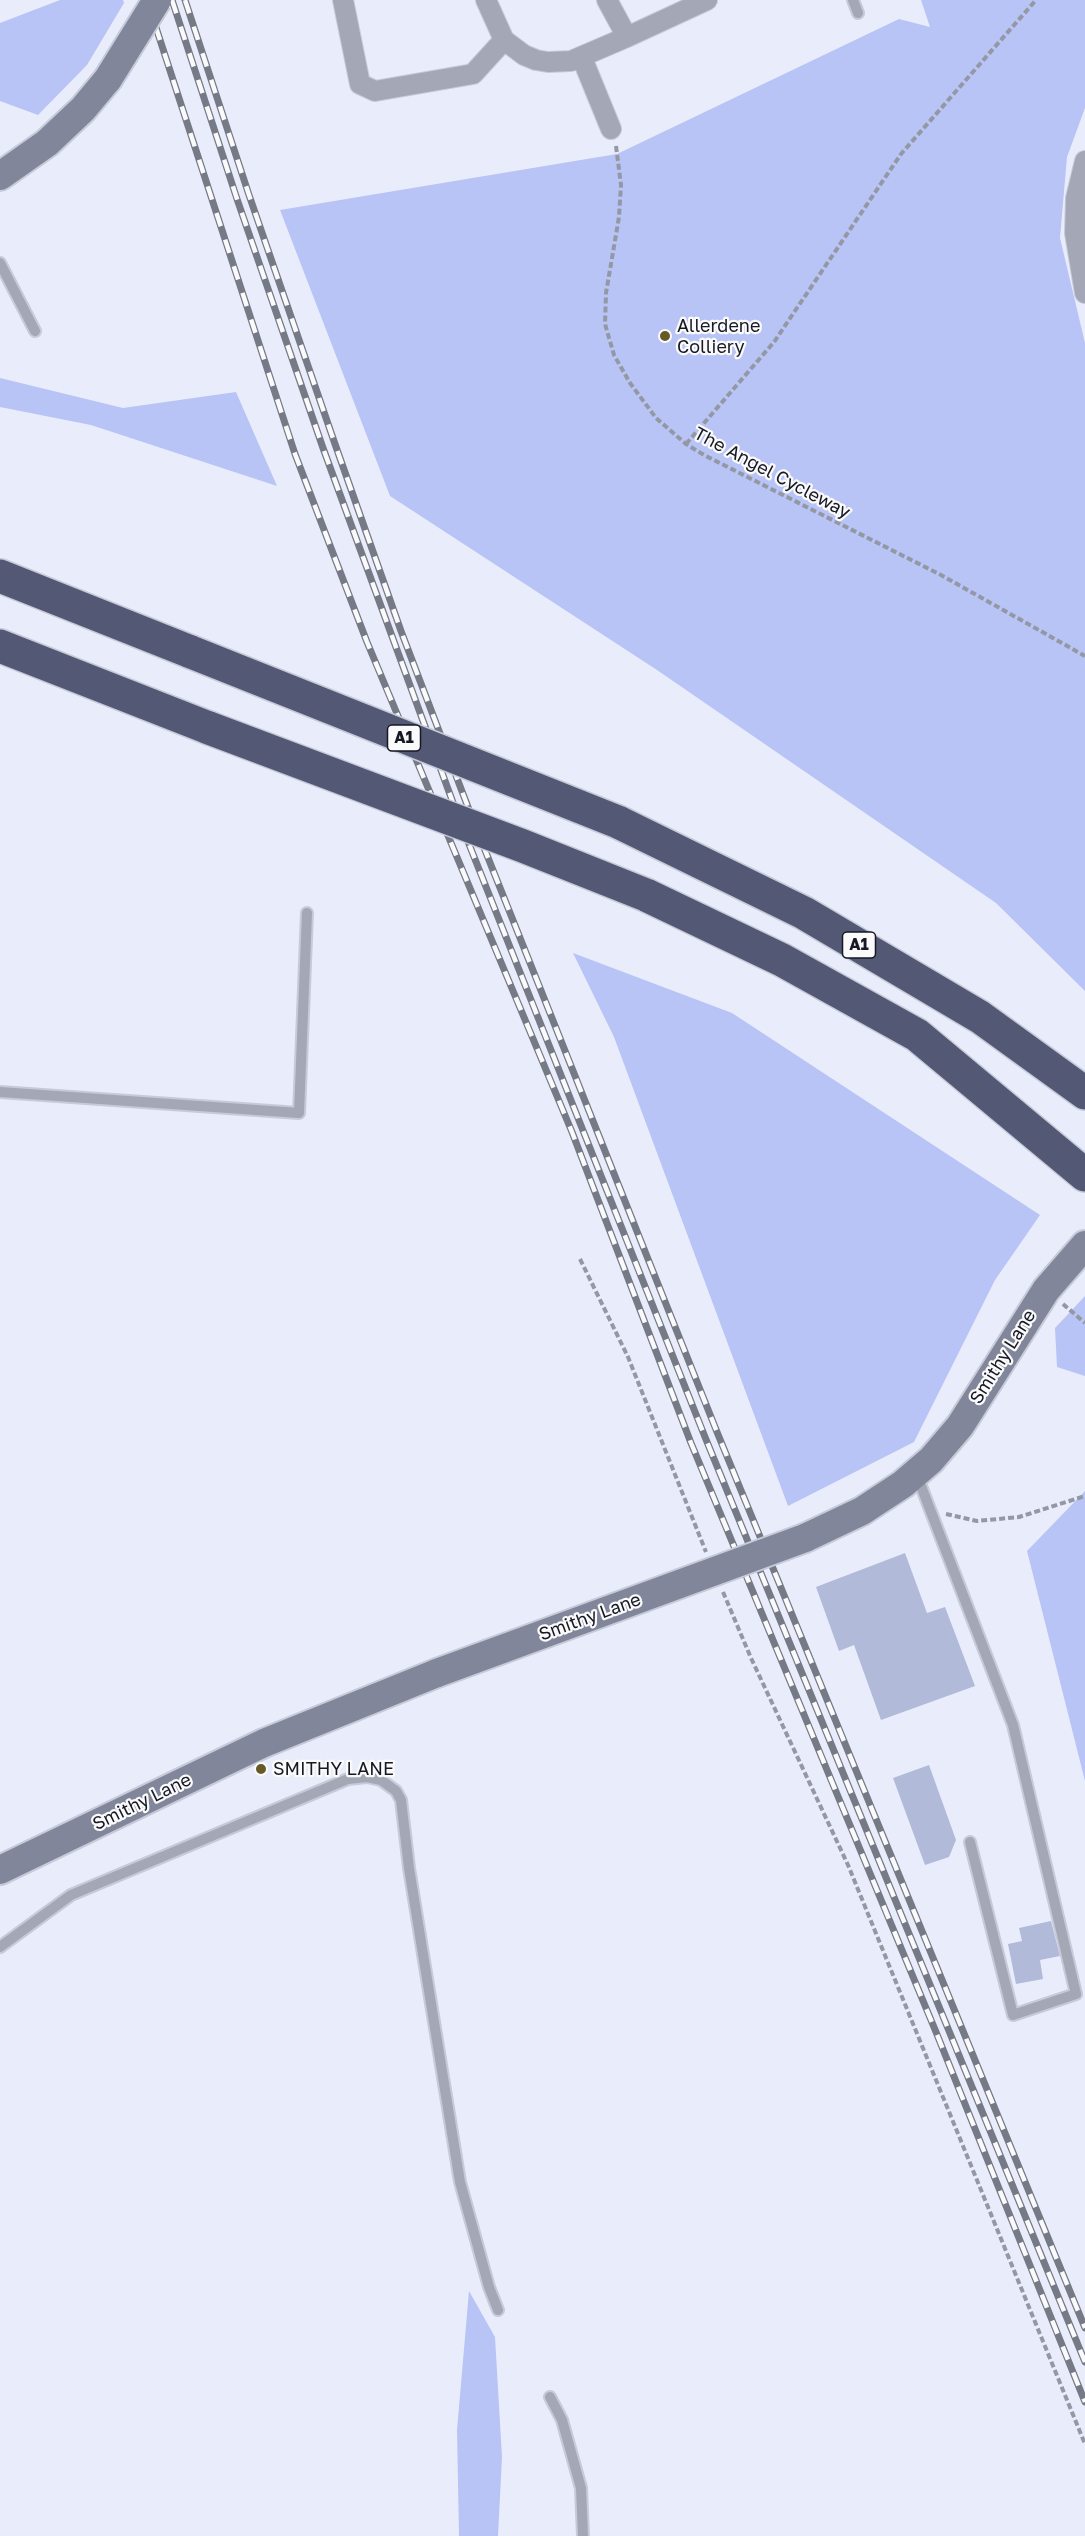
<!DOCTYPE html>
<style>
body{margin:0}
canvas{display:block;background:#e9ecfa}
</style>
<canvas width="1085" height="2536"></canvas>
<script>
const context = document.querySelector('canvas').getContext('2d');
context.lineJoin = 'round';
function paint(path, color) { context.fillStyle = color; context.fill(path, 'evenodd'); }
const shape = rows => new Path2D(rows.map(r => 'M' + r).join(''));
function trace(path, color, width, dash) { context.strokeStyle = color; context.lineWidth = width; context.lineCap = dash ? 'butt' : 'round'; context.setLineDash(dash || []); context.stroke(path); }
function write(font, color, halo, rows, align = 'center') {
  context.font = font + ' "Golos Text",sans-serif'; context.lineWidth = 4.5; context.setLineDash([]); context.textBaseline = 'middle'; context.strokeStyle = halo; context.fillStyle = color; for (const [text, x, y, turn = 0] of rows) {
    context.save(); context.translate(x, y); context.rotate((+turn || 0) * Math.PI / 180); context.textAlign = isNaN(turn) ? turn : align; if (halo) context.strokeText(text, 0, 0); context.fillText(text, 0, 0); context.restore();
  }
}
paint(shape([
 [60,0,123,0,124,3,87,65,38,115,0,101,0,23],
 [921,0,1085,0,1085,108,1067,157,1060,238,1085,343,1085,991,996,903,657,670,390,496,280,210,617,154,899,19,930,27],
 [0,378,123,408,236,392,277,486,91,425,0,407],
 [573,953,732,1013,1040,1215,995,1280,914,1442,788,1506,614,1037],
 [1085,1296,1085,1376,1057,1367,1055,1328],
 [1085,1491,1085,1781,1027,1551],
 [469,2291,495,2337,502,2457,498,2536,459,2536,457,2430]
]), '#b8c4f5');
paint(shape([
 [905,1553,927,1613,945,1607,975,1686,881,1720,854,1645,839,1651,816,1587],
 [929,1765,956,1840,949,1857,925,1865,893,1778],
 [1051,1921,1060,1956,1040,1960,1043,1979,1016,1984,1008,1944,1022,1941,1019,1928]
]), '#b2bada');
const lane = shape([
 [853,0,858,13],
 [0,263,35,331],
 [0,1092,299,1113,307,913],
 [916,1473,1013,1725,1076,1994,1013,2015,970,1842],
 [0,1947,71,1895,348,1779,367,1777,381,1780,396,1791,401,1800,409,1868,460,2182,489,2287,498,2310],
 [550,2397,562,2420,581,2488,583,2536]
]);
const street = shape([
 [343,0,360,84,375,91,473,74,504,40],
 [486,0,504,40,524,55,536,60,548,62,571,61,627,37],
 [607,0,627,37,707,0],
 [582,58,611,129],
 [1085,161,1076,198,1075,233,1085,293]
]);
const secondary = shape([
 [0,176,47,143,83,109,108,79],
 [805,1538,862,1511,903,1484,931,1460,960,1426,1046,1290,1085,1245],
 [0,1870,264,1743,437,1673]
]);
const highway = shape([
 [0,576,191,652],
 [0,646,209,728],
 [618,822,804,913,980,1017,1085,1093],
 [646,895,782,960,917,1035,1085,1175]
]);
trace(lane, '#c7cad8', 14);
trace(street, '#c7cad8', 22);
trace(secondary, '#c7cad8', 32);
trace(highway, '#c7cad8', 36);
trace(shape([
 [616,146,621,185,619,217,606,293,605,324,614,355,630,383,656,418,686,444,704,455,941,575,1085,656],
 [686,444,774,342,901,154,1036,0],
 [580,1259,628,1357,706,1552],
 [1063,1304,1085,1323],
 [946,1514,977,1521,1019,1517,1085,1496],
 [723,1592,751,1658,848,1865,1085,2444]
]), '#9497a4', 4, [6, 3]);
trace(lane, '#a4a7b6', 10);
trace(street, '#a4a7b6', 20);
trace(secondary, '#81869a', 28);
trace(highway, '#535975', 33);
const rail = shape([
 [147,0,295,454,367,642,572,1132,691,1443,936,2032,1085,2402],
 [172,0,237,199,323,448,459,819,705,1437,1085,2362],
 [185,0,249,195,335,444,401,631,471,815,717,1432,1085,2328]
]);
trace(rail, '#767986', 7);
trace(rail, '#fafafa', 4.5, [14]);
const secondaryBridge = shape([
 [108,79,157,0],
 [437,1673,805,1538]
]);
const highwayBridge = shape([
 [191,652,618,822],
 [209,728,523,846,646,895]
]);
trace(secondaryBridge, '#c7cad8', 32, []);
trace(highwayBridge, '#c7cad8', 36, []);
trace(secondaryBridge, '#81869a', 28);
trace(highwayBridge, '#535975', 33);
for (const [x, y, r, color] of [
 [665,336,6,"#665926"],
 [261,1769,6,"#665926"]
]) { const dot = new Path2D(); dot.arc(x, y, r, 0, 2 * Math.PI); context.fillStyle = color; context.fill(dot); trace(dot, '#fafafa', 2); }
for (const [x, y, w] of [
 [404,738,33],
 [859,945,33]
]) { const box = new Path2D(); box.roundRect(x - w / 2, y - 13, w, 26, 4.5); context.fillStyle = '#fafafa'; context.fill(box); trace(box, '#161824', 1.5); }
write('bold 16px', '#161824', null, [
 ["A1",404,738],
 ["A1",859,945]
]);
write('18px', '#161824', '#fafafa', [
 ["Allerdene",677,326],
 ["Colliery",677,347],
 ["SMITHY LANE",273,1769]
], 'left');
write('18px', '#161824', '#fafafa', [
 ["The Angel Cycleway",772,473,28],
 ["Smithy Lane",1003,1357,-58],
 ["Smithy Lane",590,1617,-20],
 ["Smithy Lane",142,1802,-26]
]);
</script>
